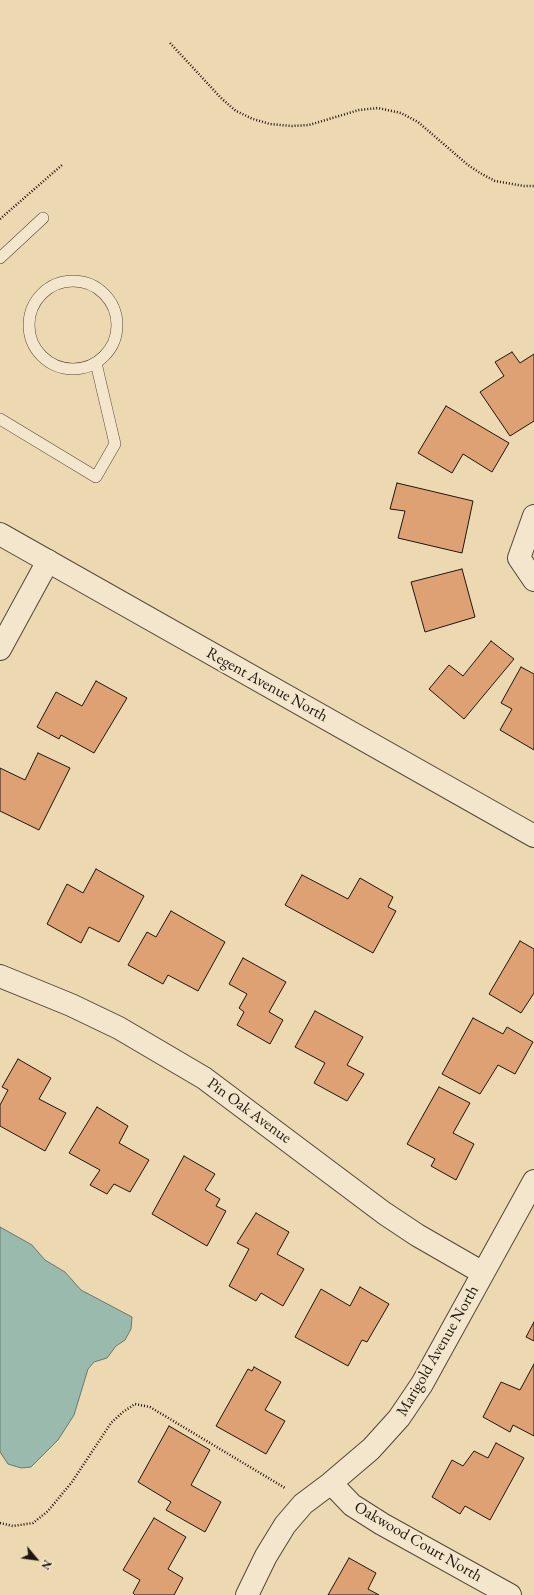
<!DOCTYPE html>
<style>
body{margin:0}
#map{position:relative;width:534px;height:1595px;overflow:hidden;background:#ecd9b1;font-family:"EB Garamond",serif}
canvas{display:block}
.north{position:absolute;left:16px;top:1539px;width:40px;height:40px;-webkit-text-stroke:3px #f3e6cc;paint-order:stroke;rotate:119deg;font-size:11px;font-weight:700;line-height:16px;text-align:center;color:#1f150f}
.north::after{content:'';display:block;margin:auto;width:14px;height:18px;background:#1f150f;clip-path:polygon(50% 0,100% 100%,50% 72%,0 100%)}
</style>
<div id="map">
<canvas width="534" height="1595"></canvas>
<div class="north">N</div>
</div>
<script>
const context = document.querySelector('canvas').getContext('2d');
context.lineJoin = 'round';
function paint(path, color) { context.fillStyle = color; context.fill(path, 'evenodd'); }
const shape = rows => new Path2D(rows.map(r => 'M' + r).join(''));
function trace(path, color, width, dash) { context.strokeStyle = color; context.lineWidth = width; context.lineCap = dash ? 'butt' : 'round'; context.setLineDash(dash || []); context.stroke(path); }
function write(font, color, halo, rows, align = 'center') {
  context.font = font + ' "EB Garamond",serif'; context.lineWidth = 4; context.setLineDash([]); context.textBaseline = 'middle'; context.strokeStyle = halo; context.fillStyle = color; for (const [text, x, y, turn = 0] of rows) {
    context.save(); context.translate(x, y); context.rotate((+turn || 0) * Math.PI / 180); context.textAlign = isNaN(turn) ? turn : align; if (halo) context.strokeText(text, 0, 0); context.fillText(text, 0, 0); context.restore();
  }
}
const water = shape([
 [0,1227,32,1245,45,1260,65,1272,81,1290,132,1317,131,1329,125,1340,116,1346,107,1358,94,1362,88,1369,74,1415,58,1440,31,1467,21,1468,8,1464,0,1452,0,1227]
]);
paint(water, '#99baad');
trace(water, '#68786e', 1);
const building = shape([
 [512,352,520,363,534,354,534,421,510,436,480,392,504,376,495,362,512,352],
 [446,406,509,443,492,472,463,454,452,473,418,453,446,406],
 [397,483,473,501,462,553,398,538,405,511,390,509,397,483],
 [462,569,475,617,425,632,411,582,462,569],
 [491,641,514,659,464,719,429,689,449,665,463,676,491,641],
 [521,667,534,674,534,750,500,730,512,709,501,703,521,667],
 [96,681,127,698,94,753,61,735,59,739,37,727,56,692,82,706,96,681],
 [38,753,70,768,39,830,0,811,0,768,25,780,38,753],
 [96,869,144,896,119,942,89,927,81,943,47,924,67,884,83,893,96,869],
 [302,875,348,899,360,878,393,897,388,907,396,911,373,953,285,905,302,875],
 [171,911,225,942,198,991,168,975,163,984,128,965,147,932,156,937,171,911],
 [520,941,534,949,534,993,521,1013,489,994,520,941],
 [243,958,286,982,269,1012,283,1020,270,1044,237,1025,244,1012,239,1008,247,994,229,984,243,958],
 [315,1011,363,1037,347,1065,364,1074,347,1101,314,1083,325,1063,295,1047,315,1011],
 [473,1018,503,1034,507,1027,533,1042,515,1074,498,1065,480,1094,442,1074,473,1018],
 [18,1059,51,1078,39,1099,66,1113,45,1151,0,1126,0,1105,8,1090,2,1087,18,1059],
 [439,1087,470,1103,453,1133,474,1144,456,1180,431,1166,435,1159,407,1144,439,1087],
 [97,1107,128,1126,119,1143,149,1160,130,1192,114,1184,107,1194,90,1185,100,1170,69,1153,97,1107],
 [184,1156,215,1174,205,1190,220,1199,216,1206,226,1211,207,1246,152,1214,184,1156],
 [256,1213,289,1232,277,1254,304,1269,283,1306,261,1293,256,1301,229,1286,249,1249,237,1243,256,1213],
 [360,1287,389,1304,367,1342,362,1340,348,1366,295,1337,321,1289,350,1306,360,1287],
 [534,1322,534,1341,526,1337,534,1322],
 [534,1364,534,1436,513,1425,510,1432,483,1417,501,1382,520,1390,534,1364],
 [254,1367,281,1382,265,1410,285,1421,266,1454,216,1426,248,1369,252,1371,254,1367],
 [169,1426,210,1450,191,1485,221,1502,205,1532,166,1510,171,1502,138,1482,169,1426],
 [496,1443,524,1458,490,1520,465,1506,460,1514,432,1497,452,1460,463,1466,474,1451,488,1458,496,1443],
 [154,1518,186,1537,168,1569,183,1578,174,1595,135,1595,133,1593,140,1580,123,1570,154,1518],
 [349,1558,376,1573,368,1589,379,1595,328,1595,349,1558]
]);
paint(building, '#dda174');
trace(building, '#1f150f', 1);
const service = shape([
 [0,258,43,218],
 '29 325a44 44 0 1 1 88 0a44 44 0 1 1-88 0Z',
 [0,419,96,477,115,444,96,363]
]);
const minor = shape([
 [534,516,519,558,534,580],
 [0,649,48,561],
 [0,976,71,1005,119,1028,204,1078,384,1213,417,1235,483,1273],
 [331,1483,352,1505,382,1524,510,1595],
 [247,1595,266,1556,285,1525,303,1504,331,1483,371,1449,399,1418,422,1384,534,1181]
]);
const tertiary = shape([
 [0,534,534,836]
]);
trace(service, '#524638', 12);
trace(minor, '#524638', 24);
trace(tertiary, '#524638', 24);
trace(shape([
 [170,43,222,99,236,111,253,119,270,124,292,126,309,125,359,110,378,108,401,113,418,122,468,165,480,173,495,181,524,186,534,186],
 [0,219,62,165],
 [0,1523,13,1526,33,1523,48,1511,72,1482,111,1423,123,1412,135,1404,150,1407,285,1488]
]), '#1f150f', 2.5, [1, 2]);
trace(service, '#f3e6cc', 11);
trace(minor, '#f3e6cc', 22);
trace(tertiary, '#f3e6cc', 22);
write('16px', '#1f150f', '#f3e6cc', [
 ["Regent Avenue North",267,685,29],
 ["Pin Oak Avenue",249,1111,36],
 ["Marigold Avenue North",438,1351,-60],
 ["Oakwood Court North",418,1542,30]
]);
</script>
